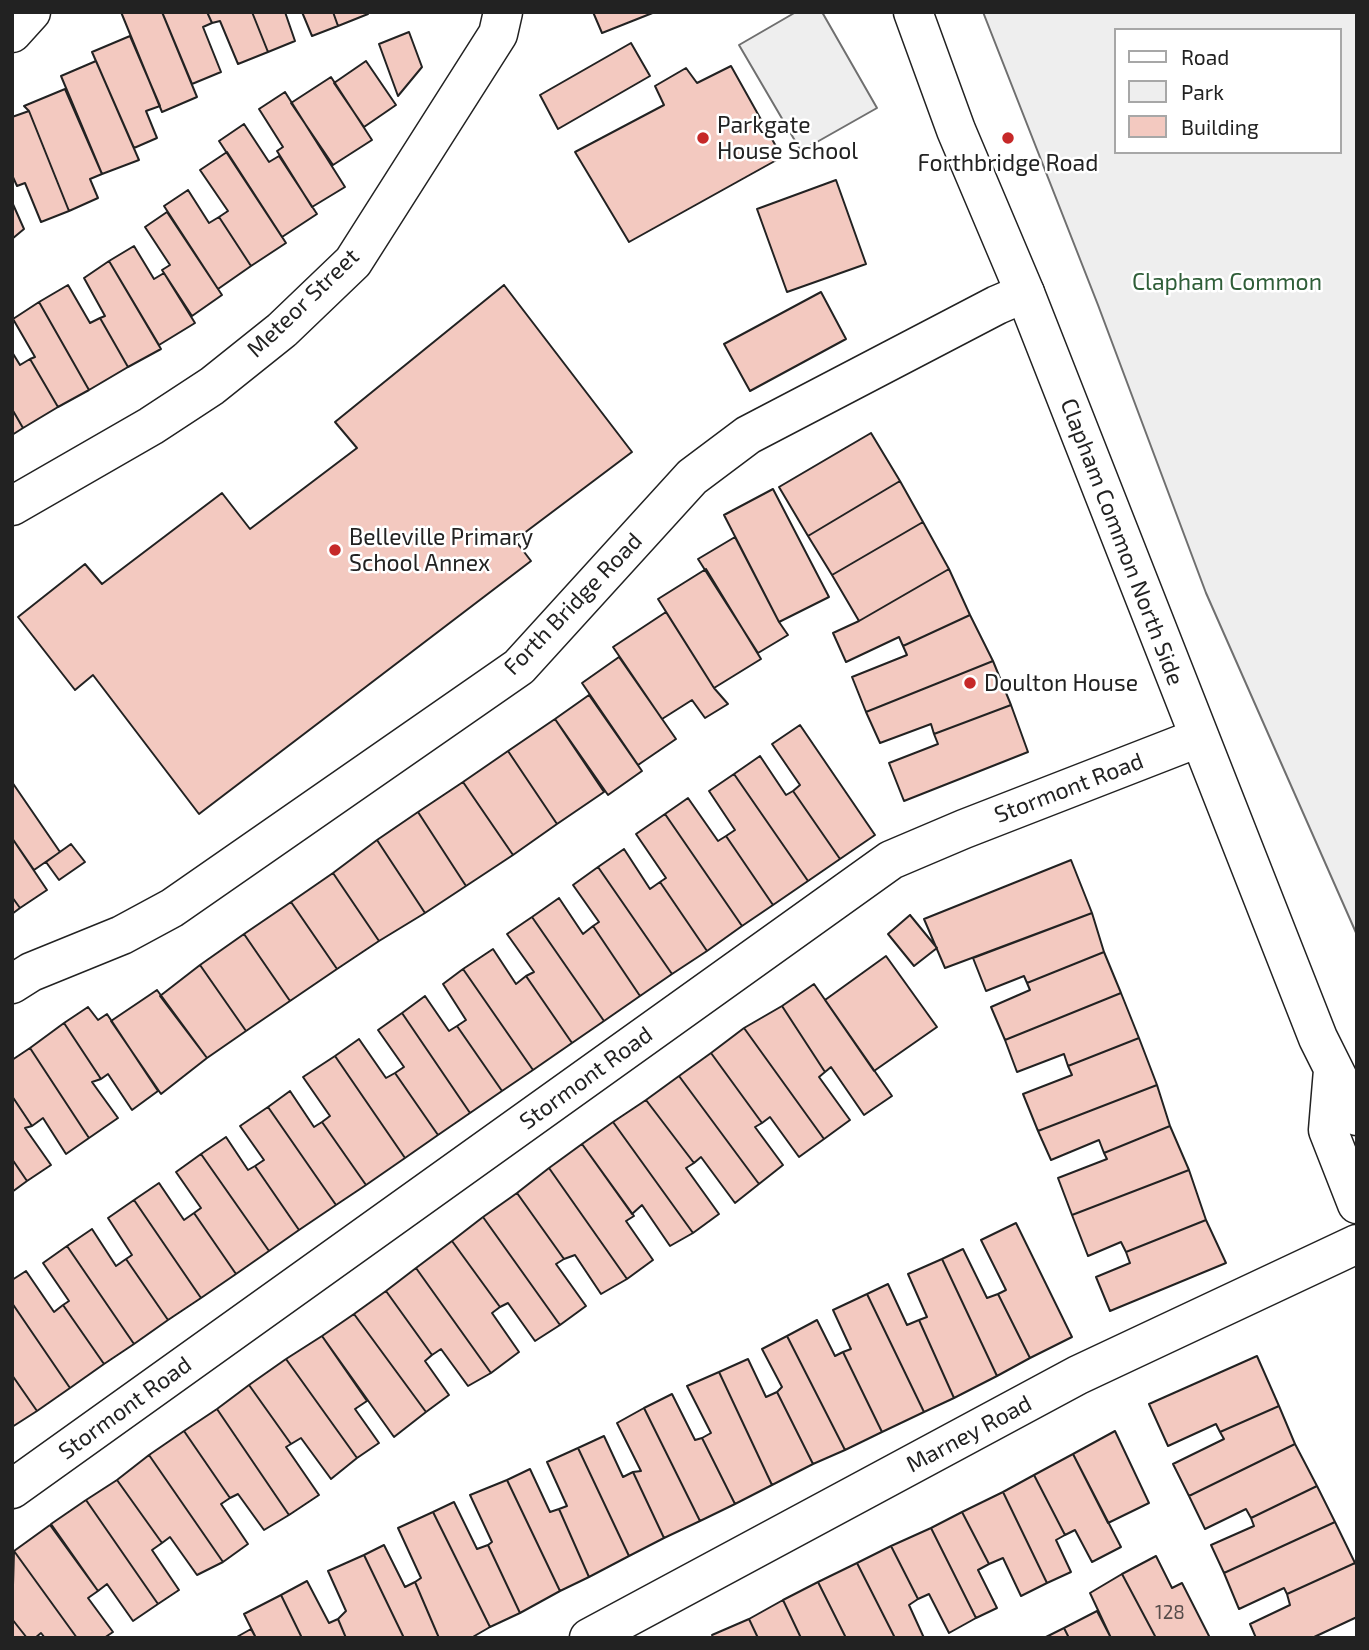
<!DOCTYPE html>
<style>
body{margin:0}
#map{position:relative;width:1369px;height:1650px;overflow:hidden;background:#fff;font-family:"Exo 2",sans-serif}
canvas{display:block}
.frame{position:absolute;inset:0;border:14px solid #222;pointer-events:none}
.legend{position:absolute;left:1114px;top:28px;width:228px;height:126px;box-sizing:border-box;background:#fff;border:2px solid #a7a7a7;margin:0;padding:9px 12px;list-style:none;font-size:21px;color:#222}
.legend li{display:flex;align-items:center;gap:14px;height:35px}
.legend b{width:35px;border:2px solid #a7a7a7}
</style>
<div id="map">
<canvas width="1369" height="1650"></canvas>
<div class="frame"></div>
<ul class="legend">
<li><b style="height:9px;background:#fff"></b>Road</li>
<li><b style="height:19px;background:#eee"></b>Park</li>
<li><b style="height:19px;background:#f3c9c0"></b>Building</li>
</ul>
</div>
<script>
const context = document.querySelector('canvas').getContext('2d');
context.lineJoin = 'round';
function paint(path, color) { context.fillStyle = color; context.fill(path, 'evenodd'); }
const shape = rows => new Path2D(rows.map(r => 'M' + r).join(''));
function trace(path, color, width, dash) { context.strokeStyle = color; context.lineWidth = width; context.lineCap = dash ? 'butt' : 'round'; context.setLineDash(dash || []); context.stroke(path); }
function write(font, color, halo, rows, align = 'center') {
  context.font = font + ' "Exo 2",sans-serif'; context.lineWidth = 5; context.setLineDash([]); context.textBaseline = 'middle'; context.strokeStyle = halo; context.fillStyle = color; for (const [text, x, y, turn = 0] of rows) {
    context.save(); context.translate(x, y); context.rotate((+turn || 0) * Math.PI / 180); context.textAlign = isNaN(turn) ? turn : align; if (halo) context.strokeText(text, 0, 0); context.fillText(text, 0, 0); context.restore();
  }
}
const green = shape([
 [796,12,822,12,877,108,801,151,739,45,796,12],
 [983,12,1357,12,1357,935,1206,593,1098,305,983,12],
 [1115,30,1339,30,1339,152,1115,152,1115,30]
]);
paint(green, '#eee');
trace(green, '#6f6f6f', 2);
const building = shape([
 [121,12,162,12,197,97,162,112,121,12],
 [162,12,207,12,212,23,203,27,221,72,192,84,162,12],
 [207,12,252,12,268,52,238,64,220,21,212,23,207,12],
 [252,12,285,12,295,41,268,52,252,12],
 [302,12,333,12,338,26,312,36,302,12],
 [333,12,367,12,368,14,338,26,333,12],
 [593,12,655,12,602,33,593,12],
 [409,32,422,67,398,96,379,44,409,32],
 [130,36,160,106,146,111,157,138,134,148,92,52,130,36],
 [631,43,650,76,558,129,540,95,631,43],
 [96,61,139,160,102,174,61,76,96,61],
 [366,61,396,105,364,127,334,83,366,61],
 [731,66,782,157,629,242,575,152,664,105,655,86,686,68,697,83,731,66],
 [331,77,372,140,333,165,291,103,331,77],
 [65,89,102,174,90,179,98,198,69,211,29,111,24,106,65,89],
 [285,92,345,187,312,207,277,151,283,147,259,109,285,92],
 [29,111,69,211,41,222,25,183,17,186,12,175,12,117,29,111],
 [244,124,269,162,279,156,317,214,282,237,219,141,244,124],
 [227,152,286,243,251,266,219,217,228,211,200,170,227,152],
 [836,180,866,264,787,292,757,209,836,180],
 [188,190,209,223,219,217,251,266,218,289,164,206,188,190],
 [12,202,24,229,12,239,12,202],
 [167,212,222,295,192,316,162,270,170,265,145,227,167,212],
 [134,246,154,279,164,273,195,323,159,345,109,261,134,246],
 [109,261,161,349,128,367,100,318,105,316,84,278,109,261],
 [68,285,90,323,100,318,128,367,89,390,39,302,68,285],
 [504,285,632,452,515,540,531,561,199,814,93,675,75,690,18,617,85,564,102,584,222,493,250,529,357,448,335,422,504,285],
 [821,292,846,339,750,391,724,344,821,292],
 [39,302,89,390,58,407,30,359,35,357,13,319,39,302],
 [12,352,20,365,30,359,58,407,23,428,12,409,12,352],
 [12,409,23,428,12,435,12,409],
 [871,433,900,481,808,536,779,487,871,433],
 [900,481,923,522,832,575,808,536,900,481],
 [773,489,829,597,779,622,724,515,773,489],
 [923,522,949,569,859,621,832,575,923,522],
 [735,537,779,622,788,635,758,653,698,559,735,537],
 [706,569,761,659,714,688,658,599,706,569],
 [949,569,970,615,903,646,899,637,846,662,833,633,859,621,949,569],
 [666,612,714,688,728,704,705,718,692,700,662,719,613,647,666,612],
 [970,615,993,661,866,712,852,677,907,655,903,646,970,615],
 [619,657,676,739,638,765,582,683,619,657],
 [993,661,1011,705,934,734,931,724,880,743,866,712,993,661],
 [589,695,642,771,608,795,555,719,589,695],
 [1011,705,1028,752,904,801,889,763,938,744,934,734,1011,705],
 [555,719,604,792,557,824,508,751,555,719],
 [800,725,875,835,840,859,793,791,800,785,772,744,800,725],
 [508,751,557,824,513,855,463,782,508,751],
 [760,756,786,795,793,791,840,859,808,881,734,774,760,756],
 [734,774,808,881,773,905,726,836,735,830,709,791,734,774],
 [12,782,60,852,34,870,12,838,12,782],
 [463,782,513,855,466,886,418,812,463,782],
 [688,798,718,841,726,836,773,905,742,926,665,814,688,798],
 [418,812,466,886,425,913,377,840,418,812],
 [665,814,742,926,707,951,660,882,666,878,636,834,665,814],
 [12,838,47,890,20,908,12,897,12,838],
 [377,840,425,913,379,941,333,873,377,840],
 [71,844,85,862,59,880,46,862,71,844],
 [624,849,650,889,660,882,707,951,672,974,598,867,624,849],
 [1071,860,1092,913,945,968,924,919,1071,860],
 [598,867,672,974,640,996,593,926,599,922,573,885,598,867],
 [333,873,379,941,337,969,291,902,333,873],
 [12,897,20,908,12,914,12,897],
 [559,898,583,934,593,926,640,996,604,1021,532,917,559,898],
 [291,902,337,969,290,1001,244,934,291,902],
 [1092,913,1104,952,1027,983,1024,976,986,991,973,958,1092,913],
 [910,915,937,948,914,966,888,934,910,915],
 [532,917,604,1021,572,1043,526,976,534,972,507,934,532,917],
 [244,934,290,1001,246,1031,200,965,244,934],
 [493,949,516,984,526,976,572,1043,533,1070,463,969,493,949],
 [1104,952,1121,993,1005,1040,991,1007,1030,990,1027,983,1104,952],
 [886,956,937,1027,874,1071,825,1000,886,956],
 [200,965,246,1031,207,1058,160,996,200,965],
 [463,969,533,1070,502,1091,457,1026,466,1020,443,984,463,969],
 [814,984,892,1096,864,1115,831,1067,825,1072,782,1006,814,984],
 [157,990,207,1058,161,1094,111,1021,157,990],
 [1121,993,1139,1038,1068,1066,1064,1054,1017,1072,1005,1040,1121,993],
 [425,996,449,1031,457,1026,502,1091,470,1113,402,1013,425,996],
 [782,1006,825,1072,819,1077,850,1120,824,1139,744,1028,782,1006],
 [88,1007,98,1020,107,1014,158,1091,132,1110,108,1074,101,1079,64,1023,88,1007],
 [402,1013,470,1113,438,1135,395,1073,404,1067,378,1030,402,1013],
 [64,1023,101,1079,92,1082,118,1118,89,1138,30,1048,64,1023],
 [744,1028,824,1139,799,1157,770,1117,762,1123,711,1053,744,1028],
 [1139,1038,1157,1085,1038,1131,1023,1094,1072,1075,1068,1066,1139,1038],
 [359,1039,386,1078,395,1073,438,1135,405,1158,335,1056,359,1039],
 [30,1048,89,1138,66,1154,43,1118,32,1126,12,1096,12,1060,30,1048],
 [711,1053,762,1123,755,1127,783,1165,759,1184,679,1076,711,1053],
 [335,1056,405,1158,366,1185,322,1122,330,1116,303,1077,335,1056],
 [679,1076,759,1184,735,1203,701,1157,694,1163,646,1100,679,1076],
 [1157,1085,1170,1126,1104,1153,1099,1140,1051,1160,1038,1131,1157,1085],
 [290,1091,314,1127,322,1122,366,1185,336,1205,268,1107,290,1091],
 [12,1096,32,1126,25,1128,51,1165,27,1181,12,1159,12,1096],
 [646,1100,694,1163,686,1168,719,1214,693,1233,613,1122,646,1100],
 [268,1107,336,1205,299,1230,255,1166,264,1160,240,1126,268,1107],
 [613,1122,693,1233,670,1246,642,1205,632,1214,582,1144,613,1122],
 [1170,1126,1189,1170,1072,1215,1058,1178,1107,1159,1104,1153,1170,1126],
 [226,1137,248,1170,255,1166,299,1230,269,1251,201,1154,226,1137],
 [582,1144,634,1216,626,1221,653,1260,627,1279,549,1168,582,1144],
 [201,1154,269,1251,236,1274,194,1213,201,1208,176,1172,201,1154],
 [12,1159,27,1181,12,1192,12,1159],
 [549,1168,627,1279,601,1294,575,1255,564,1259,517,1193,549,1168],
 [1189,1170,1206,1220,1126,1252,1121,1242,1088,1256,1072,1215,1189,1170],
 [159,1183,184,1220,194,1213,236,1274,201,1298,134,1200,159,1183],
 [517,1193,564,1259,556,1264,586,1306,560,1325,483,1217,517,1193],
 [134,1200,201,1298,168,1320,126,1259,132,1255,108,1218,134,1200],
 [483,1217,560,1325,535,1341,508,1303,500,1307,452,1241,483,1217],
 [1206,1220,1226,1263,1110,1311,1096,1277,1130,1263,1126,1252,1206,1220],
 [1016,1223,1072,1337,1030,1358,998,1294,1006,1290,981,1240,1016,1223],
 [92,1229,116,1266,126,1259,168,1320,134,1344,67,1246,92,1229],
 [452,1241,500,1307,492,1313,519,1352,491,1373,416,1268,452,1241],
 [67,1246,134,1344,104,1364,63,1305,69,1301,43,1263,67,1246],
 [963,1249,987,1298,998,1294,1030,1358,997,1376,942,1259,963,1249],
 [942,1259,997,1376,954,1398,919,1320,927,1317,908,1274,942,1259],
 [416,1268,491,1373,468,1386,441,1349,432,1355,386,1291,416,1268],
 [26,1271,54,1312,63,1305,104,1364,70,1388,12,1303,12,1280,26,1271],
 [888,1284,907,1325,919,1320,954,1398,924,1412,867,1294,888,1284],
 [386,1291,432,1355,425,1361,449,1395,426,1412,354,1314,386,1291],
 [867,1294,924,1412,882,1432,843,1352,851,1349,833,1310,867,1294],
 [12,1303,70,1388,37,1411,12,1375,12,1303],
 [354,1314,426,1412,394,1437,322,1336,354,1314],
 [817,1320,835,1356,843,1352,882,1432,845,1450,787,1336,817,1320],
 [322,1336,367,1401,355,1409,379,1443,357,1458,286,1359,322,1336],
 [787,1336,845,1450,813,1464,777,1392,782,1387,762,1349,787,1336],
 [1257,1356,1279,1406,1220,1432,1216,1424,1168,1446,1149,1404,1257,1356],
 [286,1359,357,1458,331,1479,301,1438,291,1444,249,1385,286,1359],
 [748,1359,766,1397,777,1392,813,1464,772,1485,719,1372,748,1359],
 [719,1372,772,1485,735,1504,702,1438,711,1433,687,1386,719,1372],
 [12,1375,37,1411,12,1427,12,1375],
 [249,1385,291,1444,286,1447,319,1495,289,1515,217,1409,249,1385],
 [672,1394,695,1440,702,1438,735,1504,700,1521,644,1408,672,1394],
 [1279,1406,1295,1444,1189,1496,1173,1464,1224,1439,1220,1432,1279,1406],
 [644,1408,700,1521,664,1538,633,1472,641,1471,617,1423,644,1408],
 [217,1409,289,1515,264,1530,238,1494,230,1498,184,1431,217,1409],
 [184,1431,230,1498,221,1504,248,1544,223,1562,149,1455,184,1431],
 [1115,1431,1149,1503,1108,1523,1073,1454,1115,1431],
 [604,1436,623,1477,633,1472,664,1538,629,1556,578,1448,604,1436],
 [1295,1444,1317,1486,1251,1518,1246,1509,1205,1529,1189,1496,1295,1444],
 [578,1448,629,1556,589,1577,559,1509,567,1506,547,1462,578,1448],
 [1073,1454,1121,1547,1092,1562,1075,1530,1065,1535,1034,1475,1073,1454],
 [149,1455,223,1562,197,1575,170,1537,162,1543,117,1480,149,1455],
 [530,1469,550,1512,559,1509,589,1577,560,1591,507,1480,530,1469],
 [1034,1475,1065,1535,1056,1540,1071,1572,1047,1583,1003,1492,1034,1475],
 [117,1480,162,1543,152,1550,179,1590,158,1604,86,1500,117,1480],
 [507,1480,560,1591,520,1613,488,1545,492,1542,470,1495,507,1480],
 [1317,1486,1335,1522,1224,1573,1211,1545,1254,1526,1251,1518,1317,1486],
 [1003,1492,1047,1583,1021,1596,1003,1558,989,1564,962,1512,1003,1492],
 [86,1500,158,1604,133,1621,107,1584,98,1591,51,1524,86,1500],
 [454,1502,477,1549,488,1545,520,1613,490,1627,433,1512,454,1502],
 [433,1512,490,1627,471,1638,439,1638,415,1582,421,1578,398,1528,433,1512],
 [962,1512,989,1564,978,1570,997,1608,976,1618,931,1528,962,1512],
 [1335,1522,1355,1563,1287,1594,1284,1588,1239,1609,1224,1573,1335,1522],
 [50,1525,98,1591,88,1598,113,1632,104,1638,77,1638,14,1551,50,1525],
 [931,1528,976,1618,949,1633,929,1594,918,1599,891,1546,931,1528],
 [384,1545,405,1587,415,1582,439,1638,404,1638,364,1555,384,1545],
 [891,1546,918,1599,909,1605,924,1638,895,1638,857,1563,891,1546],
 [14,1551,77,1638,45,1638,41,1633,35,1638,27,1638,12,1619,14,1551],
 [364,1555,404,1638,346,1638,338,1619,346,1611,328,1571,364,1555],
 [1156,1556,1172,1588,1182,1583,1210,1638,1156,1638,1122,1574,1156,1556],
 [857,1563,895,1638,846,1638,818,1582,857,1563],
 [1355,1563,1357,1567,1357,1617,1312,1638,1256,1638,1250,1624,1290,1605,1287,1594,1355,1563],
 [1122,1574,1156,1638,1111,1638,1090,1593,1122,1574],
 [307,1581,329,1623,338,1619,346,1638,302,1638,281,1595,307,1581],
 [818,1582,846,1638,801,1638,783,1600,818,1582],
 [281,1595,302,1638,256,1638,244,1614,281,1595],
 [783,1600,801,1638,758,1638,749,1619,783,1600],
 [1097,1611,1111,1638,1069,1638,1064,1628,1097,1611],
 [12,1619,27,1638,12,1638,12,1619],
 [749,1619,758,1638,714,1638,712,1635,749,1619],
 [1064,1628,1069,1638,1044,1638,1064,1628],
 [251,1629,256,1638,235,1638,251,1629]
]);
paint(building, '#f3c9c0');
trace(building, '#222', 2);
const street = shape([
 [12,33,31,12],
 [12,506,151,426,212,386,282,330,353,262,498,34,503,12],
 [12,984,31,972,122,935,172,908,519,667,692,477,748,435,997,305,1025,293],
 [12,1489,891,860,964,829,1198,738],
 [589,1638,1078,1375,1357,1244]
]);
const highway = shape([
 [913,12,956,130,1025,293,1318,1038,1357,1116],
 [1333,1070,1328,1130,1357,1204]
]);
trace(street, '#222', 41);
trace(highway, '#222', 41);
trace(street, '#fff', 38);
trace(highway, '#fff', 38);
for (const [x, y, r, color] of [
 [703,138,7,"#c62828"],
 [1008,138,7,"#c62828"],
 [335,550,7,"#c62828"],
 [970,683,7,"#c62828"]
]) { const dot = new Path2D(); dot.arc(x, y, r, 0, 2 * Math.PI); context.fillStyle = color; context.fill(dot); trace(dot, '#fff', 2.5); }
write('19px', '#564c4a', null, [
 ["128",1170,1613]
]);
write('23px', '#222', '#fff', [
 ["Parkgate",717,125],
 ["House School",717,151],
 ["Forthbridge Road",1008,163,"center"],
 ["Belleville Primary",349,537],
 ["School Annex",349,563],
 ["Doulton House",984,683]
], 'left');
write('23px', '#2f5e38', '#fff', [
 ["Clapham Common",1227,282]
]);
write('23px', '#222', '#fff', [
 ["Meteor Street",303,303,-44],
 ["Clapham Common North Side",1122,542,69],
 ["Forth Bridge Road",573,604,-46],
 ["Stormont Road",1069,788,-21],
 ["Stormont Road",586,1078,-36],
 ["Stormont Road",125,1408,-36],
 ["Marney Road",969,1434,-28]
]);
</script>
